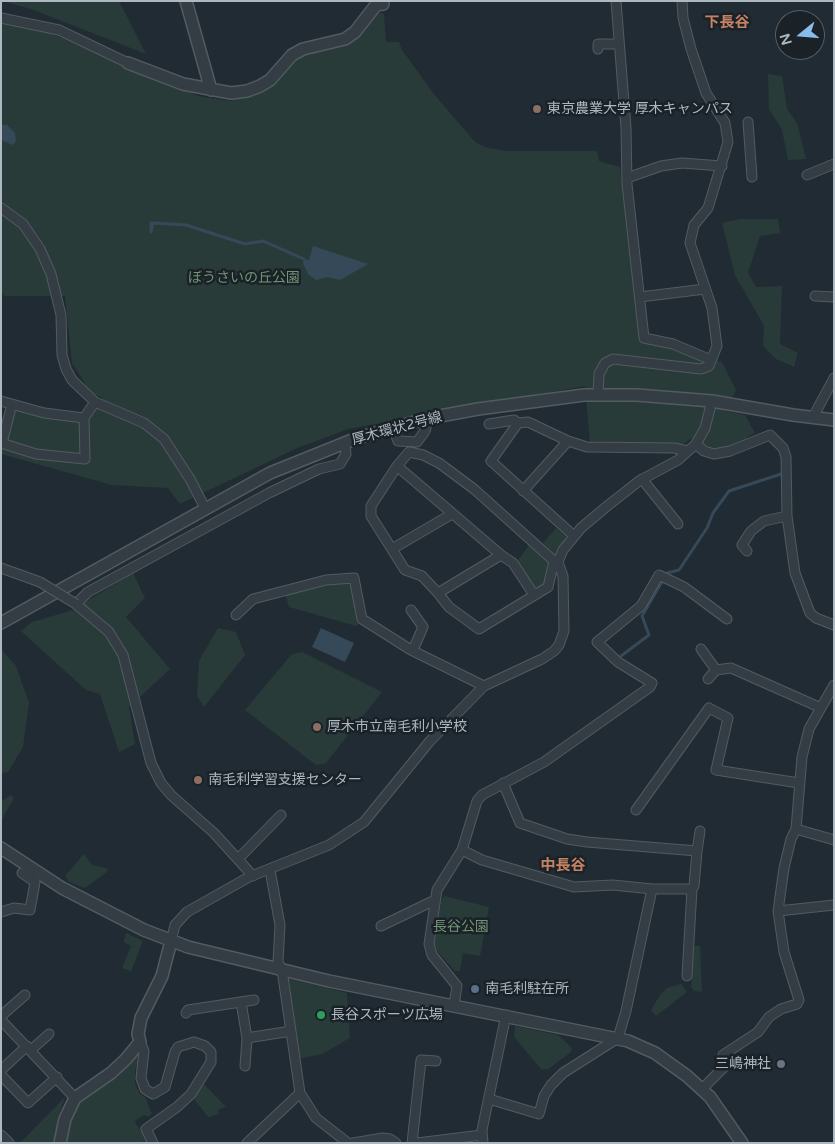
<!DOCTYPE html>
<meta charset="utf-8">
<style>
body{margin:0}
#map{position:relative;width:835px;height:1144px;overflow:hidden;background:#212b33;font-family:"Varela Round",sans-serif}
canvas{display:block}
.frame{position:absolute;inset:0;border:2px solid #aeb8c1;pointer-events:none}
.north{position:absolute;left:775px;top:10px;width:50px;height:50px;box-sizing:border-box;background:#1a2228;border:1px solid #555e65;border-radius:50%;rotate:253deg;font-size:14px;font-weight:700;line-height:20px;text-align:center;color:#aeb8c1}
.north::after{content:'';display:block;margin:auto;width:18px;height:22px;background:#89bbeb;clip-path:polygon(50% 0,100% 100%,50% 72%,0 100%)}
</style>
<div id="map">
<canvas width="835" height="1144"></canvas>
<div class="frame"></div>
<div class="north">N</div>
</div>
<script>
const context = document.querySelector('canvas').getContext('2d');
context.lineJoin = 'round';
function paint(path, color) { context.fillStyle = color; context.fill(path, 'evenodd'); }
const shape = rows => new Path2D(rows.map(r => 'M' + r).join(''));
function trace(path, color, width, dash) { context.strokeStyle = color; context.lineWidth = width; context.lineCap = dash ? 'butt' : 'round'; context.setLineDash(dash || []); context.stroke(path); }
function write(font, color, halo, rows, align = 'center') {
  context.font = font + ' "Varela Round","Noto Sans JP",sans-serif'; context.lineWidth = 5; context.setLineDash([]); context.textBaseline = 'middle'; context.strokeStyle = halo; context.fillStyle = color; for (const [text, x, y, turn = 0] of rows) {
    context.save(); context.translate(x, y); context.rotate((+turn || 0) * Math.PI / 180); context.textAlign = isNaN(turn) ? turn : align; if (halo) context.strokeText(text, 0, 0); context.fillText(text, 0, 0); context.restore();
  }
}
paint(shape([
 [8,1,119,1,146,54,31,9,9,3],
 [377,12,384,14,386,42,399,42,402,50,434,94,475,142,485,147,505,151,597,151,599,161,620,167,637,320,641,338,722,362,736,390,725,411,745,415,755,433,747,437,749,440,728,447,714,449,690,439,682,445,590,443,585,386,348,429,295,449,180,504,168,488,112,485,1,454,13,408,88,417,103,398,94,394,86,385,72,363,65,296,4,296,1,290,1,22,34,26,198,96,230,101,265,90,300,56,339,46,352,40,362,34],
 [768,74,782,76,787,109,797,123,806,159,788,160,782,130,769,109],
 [740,219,778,219,780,233,760,236,748,273,756,287,782,286,780,344,798,353,794,367,776,359,763,346,764,326,735,275,722,223],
 [556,528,565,536,566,540,556,556,543,543],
 [530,544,549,562,544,584,536,589,532,588,516,563],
 [133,573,145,598,126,617,170,669,129,707,135,744,119,752,100,694,86,690,21,631,32,622,73,610],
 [352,582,359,623,356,626,289,607,285,594,313,585],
 [218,628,236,632,245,655,204,707,197,696,199,661],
 [1,649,16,666,29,703,23,747,8,772,1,773],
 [302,652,382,692,326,763,316,765,245,710,292,654],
 [11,795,14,798,1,821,1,802],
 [84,854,92,865,106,868,108,871,85,888,69,882,65,876],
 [445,896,489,907,480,956,463,953,460,971,455,971,437,951,434,944,442,898],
 [126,933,143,941,131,971,122,968,131,946,124,942],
 [694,946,700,946,702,992,694,991,691,987],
 [289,979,347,993,350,1038,322,1054,298,1059],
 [681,984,687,992,656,1016,651,1010,660,995,667,988],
 [515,1026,558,1035,572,1048,571,1052,548,1069,542,1070,514,1037],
 [138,1052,140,1053,135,1071,135,1084,140,1094,145,1097,152,1114,148,1117,144,1115,136,1120,135,1122,148,1143,63,1143,65,1127,70,1125,75,1109,80,1102,118,1076],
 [204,1084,226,1107,218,1110,219,1114,208,1117,193,1098],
 [65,1097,58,1117,56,1143,20,1143]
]), '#293b39');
paint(shape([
 [1,125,7,125,15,133,16,141,13,145,1,140],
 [313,246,368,264,340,280,327,277,316,280,308,274,303,263,304,259,309,260],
 [321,628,354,643,345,662,312,647]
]), '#364959');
trace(shape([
 [151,223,151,232,153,223,186,225,245,244,263,241,304,259],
 [621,656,649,635,642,616,667,573,679,570,707,528,713,513,729,491,781,474]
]), '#364959', 3);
const minor = shape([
 [616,1,626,128,627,184,644,338,673,344,711,360],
 [1,18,59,30,128,63],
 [598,49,598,44,618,44],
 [748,122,752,177],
 [807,175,834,164],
 [627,178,661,166,682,163,722,166],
 [1,208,23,224,40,249,51,274,61,315,62,355,66,369,72,380,95,402,144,423,164,439,190,479,205,508],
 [815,296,834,297],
 [640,297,705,289],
 [598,395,599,374,605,363,613,359,701,369,709,366,717,346,712,308,690,243,694,225,708,208,728,142,725,123,706,93,691,49,683,18,682,1],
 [1,401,44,413,84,418,95,402],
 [813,417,834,378],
 [518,423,491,461,574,536],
 [489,424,514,420,518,423,528,422,568,441,587,447,674,448,688,451],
 [393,429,398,441,417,442,425,431,429,418],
 [1,443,36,454,85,459,84,418],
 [2,443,12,404],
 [696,444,704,451,714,454,730,451,770,435,783,448,786,457,787,516,795,573,810,613,816,618,834,625],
 [397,466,501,555],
 [642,479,678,524],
 [523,491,568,441],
 [392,549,452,514],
 [747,551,742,545,751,531,764,521,787,516],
 [1,568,40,582],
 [438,593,449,607,479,629,548,587,554,561],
 [534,595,513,563,501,555,438,593,422,576,405,570,371,516,371,506,397,466,409,452,423,455,439,463,474,489,554,561,558,562],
 [411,610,423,627,413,650],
 [236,615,253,599,326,580,354,578,362,619,411,650,484,686],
 [701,649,716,670],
 [708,679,716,670,731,668,819,707],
 [834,685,809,729,802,757,796,829,834,840],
 [636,810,709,708,728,718,716,770,799,783],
 [462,850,482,860,574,887,613,885,652,889,692,889,694,886,697,851,587,842,567,839,520,823,503,783],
 [697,851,700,831],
 [239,858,281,815],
 [253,876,214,833,171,795,161,783,151,763,123,655,109,632,76,604,88,592,269,493,319,469,340,464,346,454,345,443],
 [778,911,834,905],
 [1,912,14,908,30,910,35,882,22,873],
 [381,926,435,900],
 [171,941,175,925,187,912,249,877,329,845,364,822,430,741,484,686,542,659,554,651,559,645,564,631,563,576,558,562,563,550,581,528,606,507,639,481,678,460,696,444,705,428,712,401],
 [687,976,692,889],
 [241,1002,247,1038,245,1066],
 [454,1005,457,986,432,955,429,944,437,890,462,850,477,801,482,795,544,762,650,687,652,683,618,662,597,642,641,606,659,575,684,587,727,619],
 [186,1013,188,1010,254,1000],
 [1,1016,25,995],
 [1,1020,75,1098],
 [247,1038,291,1031],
 [140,1042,144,1051,141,1078,145,1089,153,1094,165,1087,175,1052,178,1047,194,1042,205,1046,211,1052,211,1062,191,1094,177,1107,146,1129,153,1143],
 [32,1049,49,1034],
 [1,1070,27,1046],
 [1,1075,28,1103,57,1077],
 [702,1089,725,1066,723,1055,758,1032,769,1017,781,1009,797,1004,799,1000,784,952,778,911,784,868,791,839,796,829],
 [300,1093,316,1118,348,1143],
 [489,1099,539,1114,544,1096,551,1085,563,1073,618,1038,626,1011,652,889],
 [1,1135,9,1143],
 [247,1143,300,1093,282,970,278,962,280,925,270,870],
 [353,1143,383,1138,390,1139,396,1143],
 [412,1143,421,1060,436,1061],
 [417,1143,482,1135],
 [483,1143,482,1130,506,1015]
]);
const tertiary = shape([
 [186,1,211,90],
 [128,63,183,84,231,93,247,91,260,86,270,80,292,55,303,49,345,39,355,32,376,5,383,4],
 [1,623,270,473,357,438,429,418,478,409,584,395,637,395,712,401,793,415,834,420],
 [1,848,62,888,144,930,188,947,329,981,628,1041,655,1053,687,1076,710,1097,742,1143],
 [60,1143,65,1119,75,1098,111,1073,126,1059,140,1042,138,1034,141,1018,162,976,171,941]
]);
trace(minor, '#525b62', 11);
trace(tertiary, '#525b62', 14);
trace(minor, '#343d44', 9);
trace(tertiary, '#343d44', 11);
const minorBridge = shape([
 [40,582,76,604]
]);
trace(minorBridge, '#525b62', 11, []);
trace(minorBridge, '#343d44', 9);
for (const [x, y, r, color] of [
 [537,109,5,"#8d6e63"],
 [317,727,5,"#8d6e63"],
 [198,780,5,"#8d6e63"],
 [475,989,5,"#5c6f8a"],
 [321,1015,5,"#2e9e5b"],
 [781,1064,5,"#6b7280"]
]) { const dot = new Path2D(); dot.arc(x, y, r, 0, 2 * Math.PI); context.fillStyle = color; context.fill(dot); trace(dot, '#1a2228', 2); }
write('14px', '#aeb8c1', '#1a2228', [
 ["東京農業大学 厚木キャンパス",547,109],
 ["厚木市立南毛利小学校",327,727],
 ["南毛利学習支援センター",208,780],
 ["南毛利駐在所",485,989],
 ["長谷スポーツ広場",331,1015],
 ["三嶋神社",771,1064,"right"]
], 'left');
write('14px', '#709474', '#1a2228', [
 ["ぼうさいの丘公園",244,278],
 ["長谷公園",461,927]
]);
write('14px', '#aeb8c1', '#1a2228', [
 ["厚木環状2号線",397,429,-15]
]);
write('bold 15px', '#c68364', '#1a2228', [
 ["下長谷",727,23],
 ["中長谷",563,866]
]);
</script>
